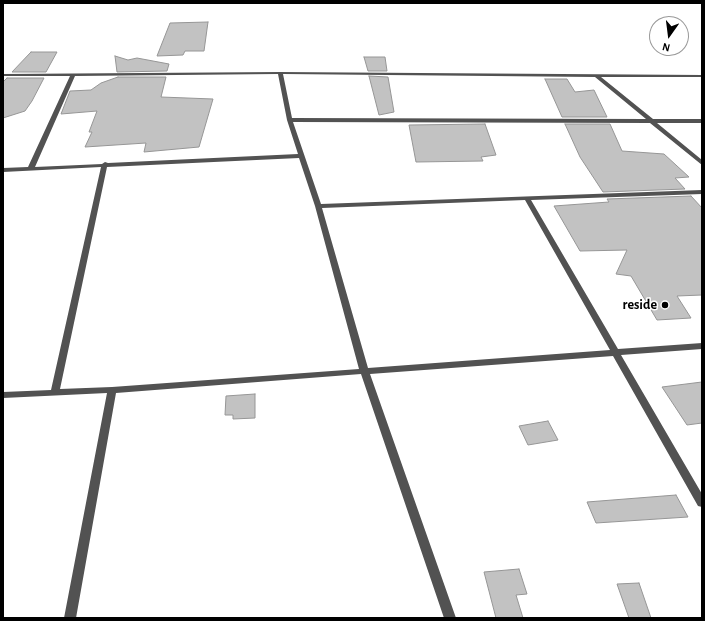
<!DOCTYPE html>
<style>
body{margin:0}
#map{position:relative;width:705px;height:621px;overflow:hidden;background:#fff;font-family:"Alegreya Sans",sans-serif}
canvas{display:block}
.frame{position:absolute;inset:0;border:4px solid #000;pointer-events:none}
.north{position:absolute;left:649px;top:16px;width:40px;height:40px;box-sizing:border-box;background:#fff;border:1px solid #999;border-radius:50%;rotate:194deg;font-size:11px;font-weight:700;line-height:16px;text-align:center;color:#000}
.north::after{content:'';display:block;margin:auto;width:14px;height:18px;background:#000;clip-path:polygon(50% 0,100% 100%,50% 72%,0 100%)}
</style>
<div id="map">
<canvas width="705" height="621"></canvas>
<div class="frame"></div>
<div class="north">N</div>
</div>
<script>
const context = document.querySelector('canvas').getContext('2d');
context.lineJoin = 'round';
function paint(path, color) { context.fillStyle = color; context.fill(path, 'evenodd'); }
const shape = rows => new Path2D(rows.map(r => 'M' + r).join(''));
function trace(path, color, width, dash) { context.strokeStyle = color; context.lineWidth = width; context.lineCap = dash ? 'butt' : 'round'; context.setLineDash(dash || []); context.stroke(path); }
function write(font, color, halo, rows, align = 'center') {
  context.font = font + ' "Alegreya Sans",sans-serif'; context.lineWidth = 3; context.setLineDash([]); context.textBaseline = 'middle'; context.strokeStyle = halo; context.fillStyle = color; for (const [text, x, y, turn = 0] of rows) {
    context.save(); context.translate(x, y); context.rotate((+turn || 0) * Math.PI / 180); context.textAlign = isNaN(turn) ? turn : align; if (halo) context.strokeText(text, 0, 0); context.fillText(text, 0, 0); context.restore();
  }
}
const building = shape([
 [208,22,204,51,185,51,183,55,157,56,170,23,208,22],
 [31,52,57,52,46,72,12,72,31,52],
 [115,56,128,60,137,58,169,64,167,71,117,72,115,56],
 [364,57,385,57,387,71,368,71,364,57],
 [369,76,388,77,394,112,379,115,369,76],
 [118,77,166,77,161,97,213,99,199,147,144,152,146,143,85,147,92,132,89,132,97,111,61,114,70,91,91,90,101,83,118,77],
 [7,78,44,78,32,101,25,111,3,118,3,82,7,78],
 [545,79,567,79,575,92,594,90,607,117,562,117,545,79],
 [485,124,496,155,481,157,483,161,416,162,409,125,485,124],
 [565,124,610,124,622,151,664,154,689,177,675,178,685,189,603,192,580,157,565,124],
 [691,196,702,208,702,295,677,296,691,318,657,320,631,276,616,274,627,250,580,251,554,206,609,202,607,199,691,196],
 [702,382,702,423,687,425,662,387,702,382],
 [255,394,255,418,233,419,233,415,225,415,226,396,255,394],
 [548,421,558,440,528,445,519,426,548,421],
 [676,495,688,517,596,523,587,502,676,495],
 [519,569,527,594,516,595,523,618,496,618,484,572,519,569],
 [639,583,651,618,629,618,617,584,639,583]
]);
paint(building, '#c2c2c2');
trace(building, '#969696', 1);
paint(shape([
 [280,72,702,75,702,77,601,77,653,119,702,119,702,123,657,123,702,160,702,165,650,123,293,122,321,204,702,190,702,194,531,200,618,349,702,343,702,349,621,355,702,494,702,507,698,506,613,356,370,374,456,618,444,618,361,374,116,393,76,618,64,618,107,393,3,398,3,392,51,390,101,167,3,172,3,168,28,167,70,76,3,76,3,74,280,72],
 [278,74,287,120,298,154,108,163,105,162,102,164,35,167,75,76,278,74],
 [283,74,595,77,646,119,292,118,283,74],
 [299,158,315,206,359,369,112,387,60,389,107,167,299,158],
 [525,200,610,350,368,368,322,208,525,200]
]), '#525252');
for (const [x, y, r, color] of [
 [665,305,4,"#000"]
]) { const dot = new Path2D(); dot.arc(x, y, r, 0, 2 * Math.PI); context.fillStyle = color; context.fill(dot); trace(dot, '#fff', 1.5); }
write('bold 14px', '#000', '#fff', [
 ["reside",657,305]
], 'right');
</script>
